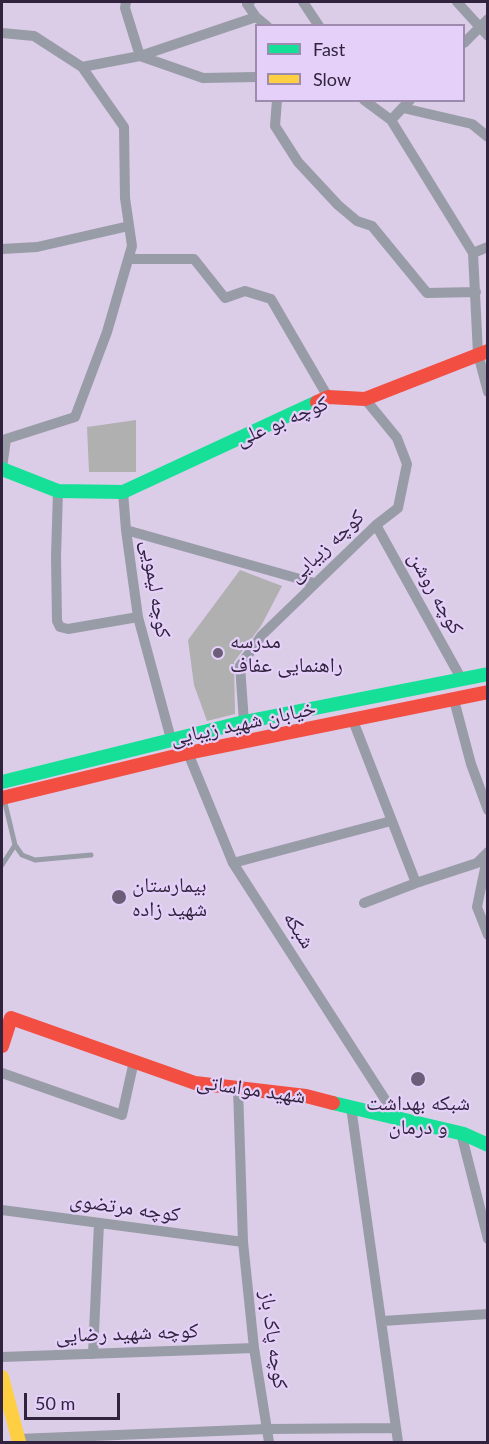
<!DOCTYPE html>
<meta charset="utf-8">
<style>
body{margin:0}
#map{position:relative;width:489px;height:1444px;overflow:hidden;background:#dbcce8;font-family:Lato,sans-serif}
canvas{display:block}
.frame{position:absolute;inset:0;border:3px solid #31233d;pointer-events:none}
.legend{position:absolute;left:255px;top:24px;width:210px;height:78px;box-sizing:border-box;background:#e5d0f9;border:2px solid #9d8bae;margin:0;padding:8px 10px;list-style:none;font-size:18px;color:#31233d}
.legend li{display:flex;align-items:center;gap:12px;height:30px}
.legend b{width:30px;border:2px solid #9d8bae}
.scale{position:absolute;left:24px;top:1393px;width:96px;height:27px;box-sizing:border-box;border:3px solid #31233d;border-top:0;padding-left:8px;font-size:18px;line-height:21px;white-space:nowrap;color:#31233d;-webkit-text-stroke:4px #e5d0f9;paint-order:stroke}
</style>
<div id="map">
<canvas width="489" height="1444"></canvas>
<div class="frame"></div>
<ul class="legend">
<li><b style="height:8px;background:#16e098"></b>Fast</li>
<li><b style="height:8px;background:#ffcf43"></b>Slow</li>
</ul>
<div class="scale">50 m</div>
</div>
<script>
const context = document.querySelector('canvas').getContext('2d');
context.lineJoin = 'round';
function paint(path, color) { context.fillStyle = color; context.fill(path, 'evenodd'); }
const shape = rows => new Path2D(rows.map(r => 'M' + r).join(''));
function trace(path, color, width, dash) { context.strokeStyle = color; context.lineWidth = width; context.lineCap = dash ? 'butt' : 'round'; context.setLineDash(dash || []); context.stroke(path); }
function write(font, color, halo, rows, align = 'center') {
  context.font = font + ' Lato,"Noto Naskh Arabic",sans-serif'; context.lineWidth = 4.5; context.setLineDash([]); context.textBaseline = 'middle'; context.strokeStyle = halo; context.fillStyle = color; for (const [text, x, y, turn = 0] of rows) {
    context.save(); context.translate(x, y); context.rotate((+turn || 0) * Math.PI / 180); context.textAlign = isNaN(turn) ? turn : align; if (halo) context.strokeText(text, 0, 0); context.fillText(text, 0, 0); context.restore();
  }
}
paint(shape([
 [136,420,136,472,89,472,87,427],
 [240,570,282,586,261,626,234,662,235,714,207,721,194,685,188,640]
]), '#b1b0b0');
trace(shape([
 [4,799,15,845,22,855,35,860,91,855],
 [2,865,15,845]
]), '#989ca7', 5);
trace(shape([
 [126,2,125,8,140,56,203,78,256,77],
 [303,2,319,26],
 [457,2,488,36],
 [256,17,267,26],
 [2,33,34,36,82,67,140,56,256,17,247,4,250,2],
 [464,43,488,19],
 [277,100,275,126,298,162,338,205,357,221,372,226,427,293,476,292],
 [364,100,391,120],
 [410,100,391,120,473,253,478,354,488,392],
 [403,108,472,124,488,137],
 [2,249,37,247,129,226],
 [473,253,488,247],
 [129,259,194,259,225,298,245,291,271,299,328,397],
 [2,468,6,439,75,417,107,332,132,246,125,198,124,127,82,67],
 [58,491,56,557,57,621,60,627,68,629,138,617],
 [123,492,126,530],
 [376,525,462,680],
 [454,700,471,764,488,810],
 [352,718,416,883,477,863,488,852],
 [244,722,240,666,262,635,376,525,398,508,407,464,397,438,365,399],
 [171,739,138,617,126,530,314,583],
 [188,753,233,863,397,1118],
 [488,854,477,907,488,935],
 [233,863,391,821],
 [364,903,416,883],
 [2,1073,122,1115,134,1061],
 [238,1088,243,1242,254,1348,269,1442],
 [351,1107,398,1442],
 [461,1133,488,1239],
 [2,1210,243,1242],
 [383,1321,488,1314],
 [93,1354,99,1223],
 [2,1357,254,1348],
 [18,1439,267,1429,396,1428]
]), '#989ca7', 10);
trace(shape([
 [2,469,58,491,123,492,317,402],
 [2,782,244,722,488,674],
 [333,1103,464,1134,488,1145]
]), '#16e098', 14);
trace(shape([
 [2,1377,19,1442]
]), '#ffcf43', 14);
trace(shape([
 [317,402,328,397,365,399,488,351],
 [2,798,188,753,488,692],
 [2,1046,11,1018,195,1083,306,1096,333,1103]
]), '#f24e42', 14);
for (const [x, y, r, color] of [
 [218,653,6,"#6c5e79"],
 [119,897,8,"#6c5e79"],
 [418,1079,8,"#6c5e79"]
]) { const dot = new Path2D(); dot.arc(x, y, r, 0, 2 * Math.PI); context.fillStyle = color; context.fill(dot); trace(dot, '#e5d0f9', 2); }
write('21px', '#31233d', '#e5d0f9', [
 ["کوچه بو علی",282,421,-23],
 ["کوچه زیبایی",326,546,-43],
 ["کوچه لیمویی",156,589,81],
 ["کوچه روشن",436,593,61],
 ["خیابان شهید زیبایی",243,723,-12],
 ["شبکه",299,930,57],
 ["شهید مواساتی",251,1089,8],
 ["کوچه مرتضوی",125,1207,8],
 ["کوچه شهید رضایی",127,1333,-2],
 ["کوچه پاک باز",274,1340,82]
]);
write('21px', '#31233d', '#e5d0f9', [
 ["مدرسه",230,641],
 ["راهنمایی عفاف",230,665],
 ["بیمارستان",132,885],
 ["شهید زاده",132,909],
 ["شبکه بهداشت",418,1103,"center"],
 ["و درمان",418,1127,"center"]
], 'left');
</script>
